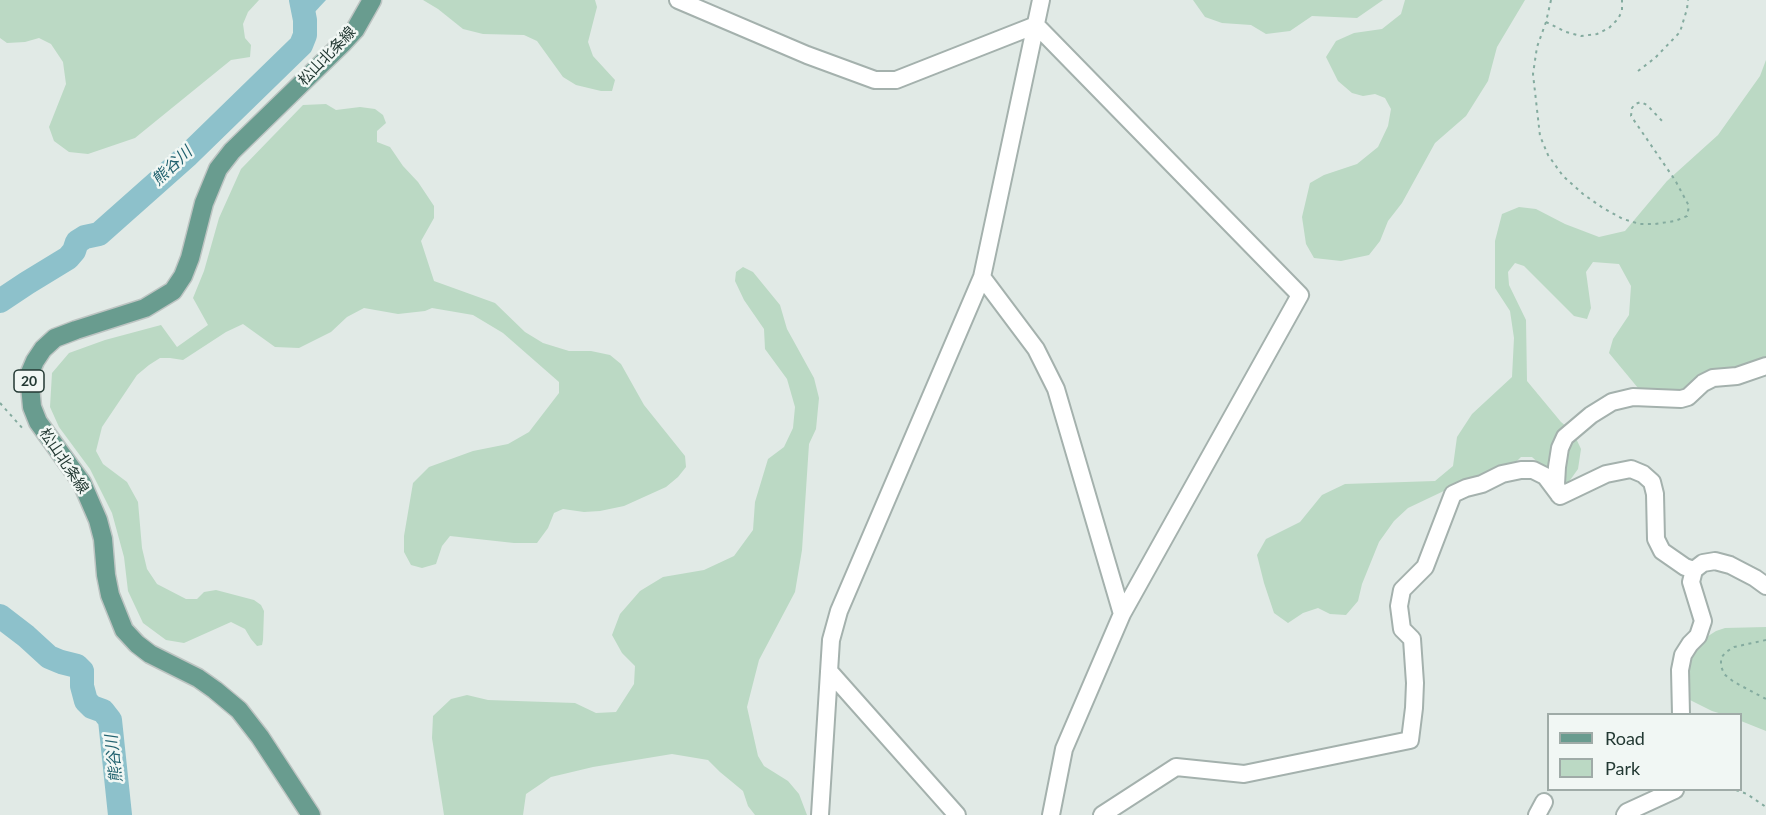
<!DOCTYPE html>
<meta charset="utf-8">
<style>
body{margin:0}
#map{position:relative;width:1766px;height:815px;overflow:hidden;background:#e1eae6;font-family:Lato,sans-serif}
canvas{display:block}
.legend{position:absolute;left:1547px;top:713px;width:195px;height:78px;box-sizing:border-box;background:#f1f7f4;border:2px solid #9faba7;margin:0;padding:8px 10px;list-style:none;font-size:18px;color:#233933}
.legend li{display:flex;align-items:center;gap:12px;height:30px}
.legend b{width:30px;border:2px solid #9faba7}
</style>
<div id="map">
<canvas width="1766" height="815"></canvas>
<ul class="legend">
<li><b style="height:8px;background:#699c8f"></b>Road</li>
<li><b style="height:16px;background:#bbd9c4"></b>Park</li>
</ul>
</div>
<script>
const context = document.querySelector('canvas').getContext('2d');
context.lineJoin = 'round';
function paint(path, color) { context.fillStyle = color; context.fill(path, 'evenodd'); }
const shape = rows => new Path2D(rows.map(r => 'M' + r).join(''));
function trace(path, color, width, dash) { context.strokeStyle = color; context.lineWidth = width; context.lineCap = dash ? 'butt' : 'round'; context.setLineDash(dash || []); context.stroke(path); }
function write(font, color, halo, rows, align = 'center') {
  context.font = font + ' Lato,"Noto Sans JP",sans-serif'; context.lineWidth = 5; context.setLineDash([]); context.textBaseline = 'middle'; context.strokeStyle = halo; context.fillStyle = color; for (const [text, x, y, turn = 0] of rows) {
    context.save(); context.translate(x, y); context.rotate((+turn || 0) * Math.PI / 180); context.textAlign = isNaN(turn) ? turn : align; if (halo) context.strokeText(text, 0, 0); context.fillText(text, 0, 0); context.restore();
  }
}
paint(shape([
 [0,0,259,0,248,12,243,24,245,38,251,45,250,57,231,60,135,138,88,154,69,152,54,141,49,127,66,84,63,62,51,44,39,38,25,42,7,43,0,38],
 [423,0,595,0,597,7,588,42,593,56,615,80,612,91,601,91,576,85,563,77,537,41,524,35,483,34,463,29,438,9],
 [1193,0,1383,0,1357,18,1312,16,1290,31,1266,34,1251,25,1222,23,1205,17],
 [1405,0,1525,0,1497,47,1488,81,1466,116,1435,143,1402,203,1388,221,1380,241,1369,255,1341,261,1314,258,1306,244,1302,217,1310,183,1324,175,1357,164,1378,147,1388,126,1391,109,1385,98,1375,94,1363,96,1352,93,1338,81,1326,57,1336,41,1354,33,1382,29,1401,14],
 [1766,60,1766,366,1671,397,1638,388,1609,353,1613,339,1629,315,1631,286,1619,264,1593,262,1586,272,1591,308,1587,319,1574,316,1524,266,1515,263,1508,272,1509,285,1526,320,1527,381,1561,422,1573,432,1581,449,1578,469,1568,483,1555,478,1532,457,1521,457,1513,465,1493,469,1467,480,1408,508,1394,521,1379,542,1362,584,1358,601,1346,615,1330,614,1318,608,1303,613,1288,623,1274,613,1264,583,1257,555,1266,539,1300,522,1322,495,1345,484,1435,481,1453,466,1457,437,1472,414,1512,377,1514,338,1510,311,1495,288,1495,241,1502,214,1519,207,1536,209,1565,224,1599,237,1625,231,1667,181,1718,135,1760,76],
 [326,104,336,110,360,107,375,109,383,115,386,123,377,131,377,142,390,147,403,166,418,182,434,206,434,218,421,241,434,281,495,303,525,332,543,343,569,351,591,351,610,355,621,364,644,405,685,456,686,467,678,477,666,487,624,506,600,511,584,512,563,509,554,513,548,528,537,543,514,543,450,536,442,546,436,564,422,568,411,565,404,552,404,536,413,483,429,467,473,451,508,444,529,432,559,393,559,382,503,333,473,315,432,308,425,311,398,314,364,308,347,317,331,332,299,348,275,347,243,324,226,332,183,360,170,358,160,358,149,365,137,375,102,427,96,451,103,464,127,482,138,502,142,548,147,569,157,584,186,599,197,599,204,592,216,590,254,600,261,605,264,611,263,640,262,645,257,646,251,639,245,629,231,622,184,643,166,640,143,623,128,591,124,557,112,513,90,469,59,427,50,407,52,373,69,353,105,340,161,325,177,347,208,325,193,298,204,271,219,218,241,169,303,105],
 [743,267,753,272,780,305,787,329,814,378,819,398,816,429,809,444,802,550,795,592,759,660,747,707,758,756,764,766,788,781,799,794,807,815,755,815,748,806,743,791,720,772,708,760,672,754,593,767,551,777,526,794,523,815,444,815,432,738,433,716,451,699,467,695,488,700,575,703,596,713,616,712,634,684,635,666,622,653,612,635,620,614,640,591,663,577,704,570,734,556,753,530,755,502,768,459,784,447,793,428,795,407,787,379,765,349,764,329,744,300,735,281,736,272],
 [1766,627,1766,731,1741,721,1740,714,1722,714,1712,711,1688,699,1687,673,1692,654,1702,640,1716,631,1725,628]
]), '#bbd9c4');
paint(shape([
 [307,0,326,0,312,15]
]), '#8dc1cb');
trace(shape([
 [0,301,27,283,68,258,74,251,77,242,85,237,99,234,108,226,188,155,301,45,305,35,305,20,301,0],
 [0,616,26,636,49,657,61,662,77,666,82,671,82,686,86,701,92,707,103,711,110,720,120,815]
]), '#8dc1cb', 24);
const street = shape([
 [678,0,807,55,875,80,896,80,1036,25],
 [1036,25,1300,295,1122,614,1064,749,1051,815],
 [982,277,1036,349,1056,389,1122,614],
 [1559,495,1556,484,1557,467,1560,448,1565,437,1591,415,1612,402,1633,397,1681,399,1688,397,1703,383,1713,378,1737,376,1766,366],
 [829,671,957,815],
 [1681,714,1680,670,1683,655,1690,644,1698,636,1703,621,1691,582,1694,570,1703,563,1715,561,1730,565,1755,578,1766,586],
 [820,815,831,640,839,611,982,277,1041,0],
 [1102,815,1176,767,1244,774,1410,740,1414,708,1415,683,1412,639,1402,629,1399,606,1402,590,1425,567,1453,494,1466,488,1482,484,1502,474,1521,470,1533,470,1545,476,1560,496,1606,474,1631,469,1643,474,1652,482,1655,494,1656,539,1662,551,1685,567,1694,570],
 [1537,815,1544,802],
 [1625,815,1627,812,1675,790]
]);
const primary = shape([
 [311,815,260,737,239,710,215,690,198,678,150,654,137,644,124,630,110,595,106,575,103,539,98,520,82,483,38,422,32,407,29,375,35,361,43,349,55,338,76,330,145,308,173,291,183,276,190,258,204,203,218,169,232,151,343,43,355,30,372,0]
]);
trace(street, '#a4b1ad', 20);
trace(primary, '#bdc4c2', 21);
trace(shape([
 [1551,0,1546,22,1537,47,1533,74,1540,136,1548,155,1563,176,1583,194,1603,208,1623,219,1640,224,1655,224,1675,221,1687,216,1689,206,1675,180,1631,116,1632,108,1635,104,1641,102,1647,105,1664,123],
 [1546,22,1566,32,1581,36,1597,34,1609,28,1618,19,1622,11,1622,0],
 [1638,71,1655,58,1680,32,1687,9,1688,0],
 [0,403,24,430],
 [1766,640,1734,647,1726,652,1721,658,1721,666,1724,674,1734,682,1766,699],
 [1736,790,1747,794,1766,807]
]), '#84ab9f', 2, [3, 4.5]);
trace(street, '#fff', 16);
trace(primary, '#699c8f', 18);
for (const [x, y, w] of [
 [29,381,30]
]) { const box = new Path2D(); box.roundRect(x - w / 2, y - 11, w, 22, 4.5); context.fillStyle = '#f1f7f4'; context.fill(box); trace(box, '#233933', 1.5); }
write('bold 14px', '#233933', null, [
 ["20",29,381]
]);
write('15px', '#233933', '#f1f7f4', [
 ["松山北条線",327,56,-46],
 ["松山北条線",64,461,56]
]);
write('italic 16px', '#22626f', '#f1f7f4', [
 ["熊谷川",172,166,-43],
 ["熊谷川",114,759,-96]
]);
</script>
